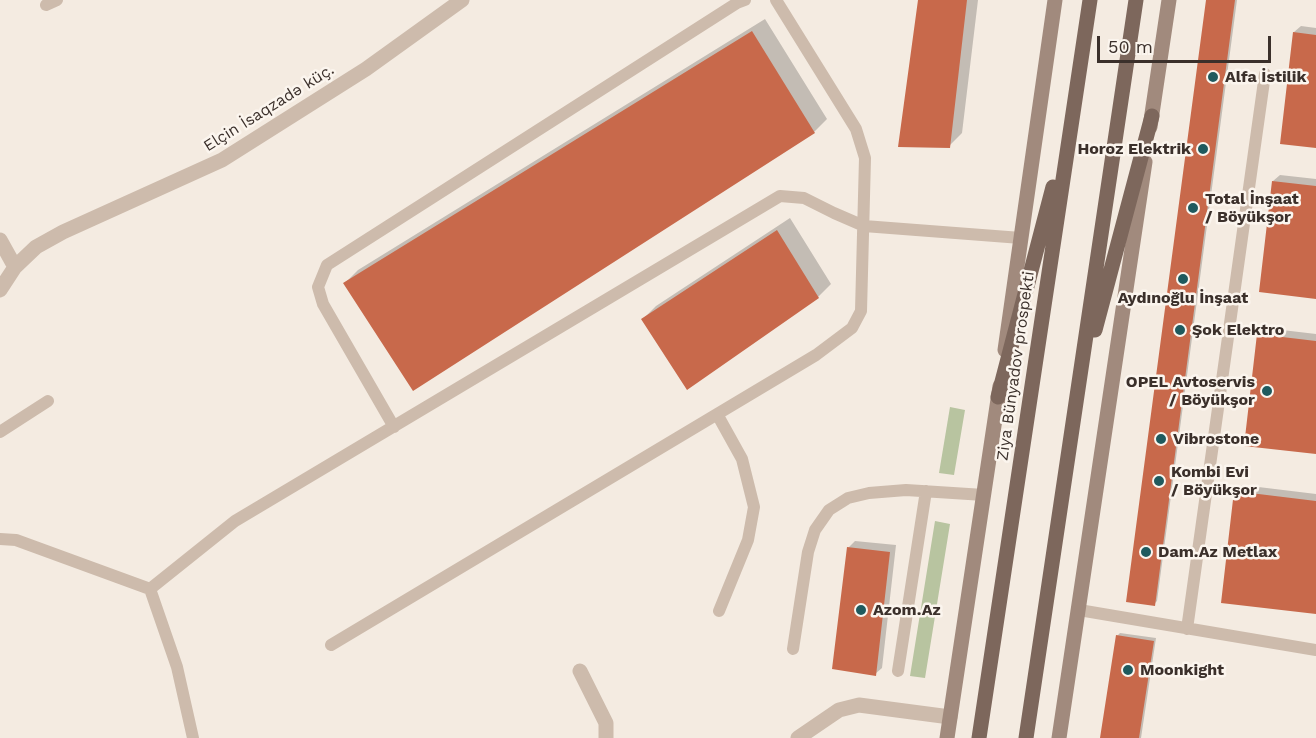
<!DOCTYPE html>
<meta charset="utf-8">
<style>
body{margin:0}
#map{position:relative;width:1316px;height:738px;overflow:hidden;background:#f4ebe1;font-family:"Work Sans",sans-serif}
canvas{display:block}
.scale{position:absolute;left:1097px;top:36px;width:174px;height:27px;box-sizing:border-box;border:3px solid #3b302b;border-top:0;padding-left:8px;font-size:18px;line-height:21px;white-space:nowrap;color:#3b302b;-webkit-text-stroke:4px #fbf5ee;paint-order:stroke}
</style>
<div id="map">
<canvas width="1316" height="738"></canvas>
<div class="scale">50 m</div>
</div>
<script>
const context = document.querySelector('canvas').getContext('2d');
context.lineJoin = 'round';
function paint(path, color) { context.fillStyle = color; context.fill(path, 'evenodd'); }
const shape = rows => new Path2D(rows.map(r => 'M' + r).join(''));
function trace(path, color, width, dash) { context.strokeStyle = color; context.lineWidth = width; context.lineCap = dash ? 'butt' : 'round'; context.setLineDash(dash || []); context.stroke(path); }
function write(font, color, halo, rows, align = 'center') {
  context.font = font + ' "Work Sans",sans-serif'; context.lineWidth = 5; context.setLineDash([]); context.textBaseline = 'middle'; context.strokeStyle = halo; context.fillStyle = color; for (const [text, x, y, turn = 0] of rows) {
    context.save(); context.translate(x, y); context.rotate((+turn || 0) * Math.PI / 180); context.textAlign = isNaN(turn) ? turn : align; if (halo) context.strokeText(text, 0, 0); context.fillText(text, 0, 0); context.restore();
  }
}
paint(shape([
 [950,407,965,410,954,475,939,473],
 [935,521,950,524,925,678,910,676]
]), '#b8c4a0');
paint(shape([
 [920,0,978,0,962,133,949,146],
 [1207,0,1237,0,1157,601,1154,604],
 [765,19,827,119,814,132,345,283,358,270],
 [1301,26,1316,28,1316,146,1294,32],
 [1280,175,1316,179,1316,298,1273,181],
 [790,218,831,284,818,297,643,319,656,306],
 [1265,328,1316,334,1316,453,1258,335],
 [1242,485,1316,494,1316,612,1236,492],
 [855,541,896,545,882,668,875,674,848,548],
 [1120,633,1156,638,1141,738,1102,738,1117,636]
]), '#0003');
paint(shape([
 [918,0,967,0,950,148,898,147],
 [1206,0,1235,0,1155,606,1126,602],
 [752,31,815,133,413,391,343,283],
 [1293,32,1316,35,1316,148,1280,144],
 [1272,181,1316,186,1316,299,1259,292],
 [777,230,819,298,687,390,641,319],
 [1257,334,1316,341,1316,454,1244,446],
 [1234,491,1316,501,1316,614,1221,603],
 [847,547,890,552,876,676,832,669],
 [1116,635,1154,641,1139,738,1100,738]
]), '#c8694b');
trace(shape([
 [46,5,57,0],
 [717,414,742,459,754,507,748,540,719,611],
 [394,427,323,304,318,287,327,265,737,3,745,0],
 [0,432,48,401],
 [0,539,16,540,150,589,177,667,193,738],
 [150,589,235,521,780,196,804,198,834,213,864,226,1021,238],
 [1079,610,1316,650],
 [1187,629,1265,74],
 [331,645,816,355,852,328,861,311,865,158,856,129,776,0],
 [793,649,808,552,815,530,829,510,848,498,869,493,906,490,984,495],
 [898,671,926,491]
]), '#cdbbac', 12);
trace(shape([
 [0,240,15,267],
 [0,290,15,267,36,247,63,232,222,160,366,69,462,0],
 [580,671,606,723,606,738],
 [798,738,839,710,859,705,950,717]
]), '#cdbbac', 15);
trace(shape([
 [1150,127,1169,0],
 [1005,350,1055,0],
 [947,738,1000,386],
 [1059,738,1145,162]
]), '#a18a7d', 15);
trace(shape([
 [1095,330,1152,116],
 [998,397,1053,187],
 [979,738,1090,0],
 [1026,738,1136,0]
]), '#7d675c', 15);
for (const [x, y, r, color] of [
 [1213,77,6,"#1f5a5e"],
 [1203,149,6,"#1f5a5e"],
 [1193,208,6,"#1f5a5e"],
 [1183,279,6,"#1f5a5e"],
 [1180,330,6,"#1f5a5e"],
 [1267,391,6,"#1f5a5e"],
 [1161,439,6,"#1f5a5e"],
 [1159,481,6,"#1f5a5e"],
 [1146,552,6,"#1f5a5e"],
 [861,610,6,"#1f5a5e"],
 [1128,670,6,"#1f5a5e"]
]) { const dot = new Path2D(); dot.arc(x, y, r, 0, 2 * Math.PI); context.fillStyle = color; context.fill(dot); trace(dot, '#fbf5ee', 2); }
write('bold 16px', '#3b302b', '#fbf5ee', [
 ["Alfa İstilik",1225,77],
 ["Horoz Elektrik",1191,149,"right"],
 ["Total İnşaat",1205,199],
 ["/ Böyükşor",1205,217],
 ["Aydınoğlu İnşaat",1183,298,"center"],
 ["Şok Elektro",1192,330],
 ["OPEL Avtoservis",1255,382,"right"],
 ["/ Böyükşor",1255,400,"right"],
 ["Vibrostone",1173,439],
 ["Kombi Evi",1171,472],
 ["/ Böyükşor",1171,490],
 ["Dam.Az Metlax",1158,552],
 ["Azom.Az",873,610],
 ["Moonkight",1140,670]
], 'left');
write('16px', '#3b302b', '#fbf5ee', [
 ["Elçin İsaqzadə küç.",269,108,-32],
 ["Ziya Bünyadov prospekti",1016,366,-82]
]);
</script>
